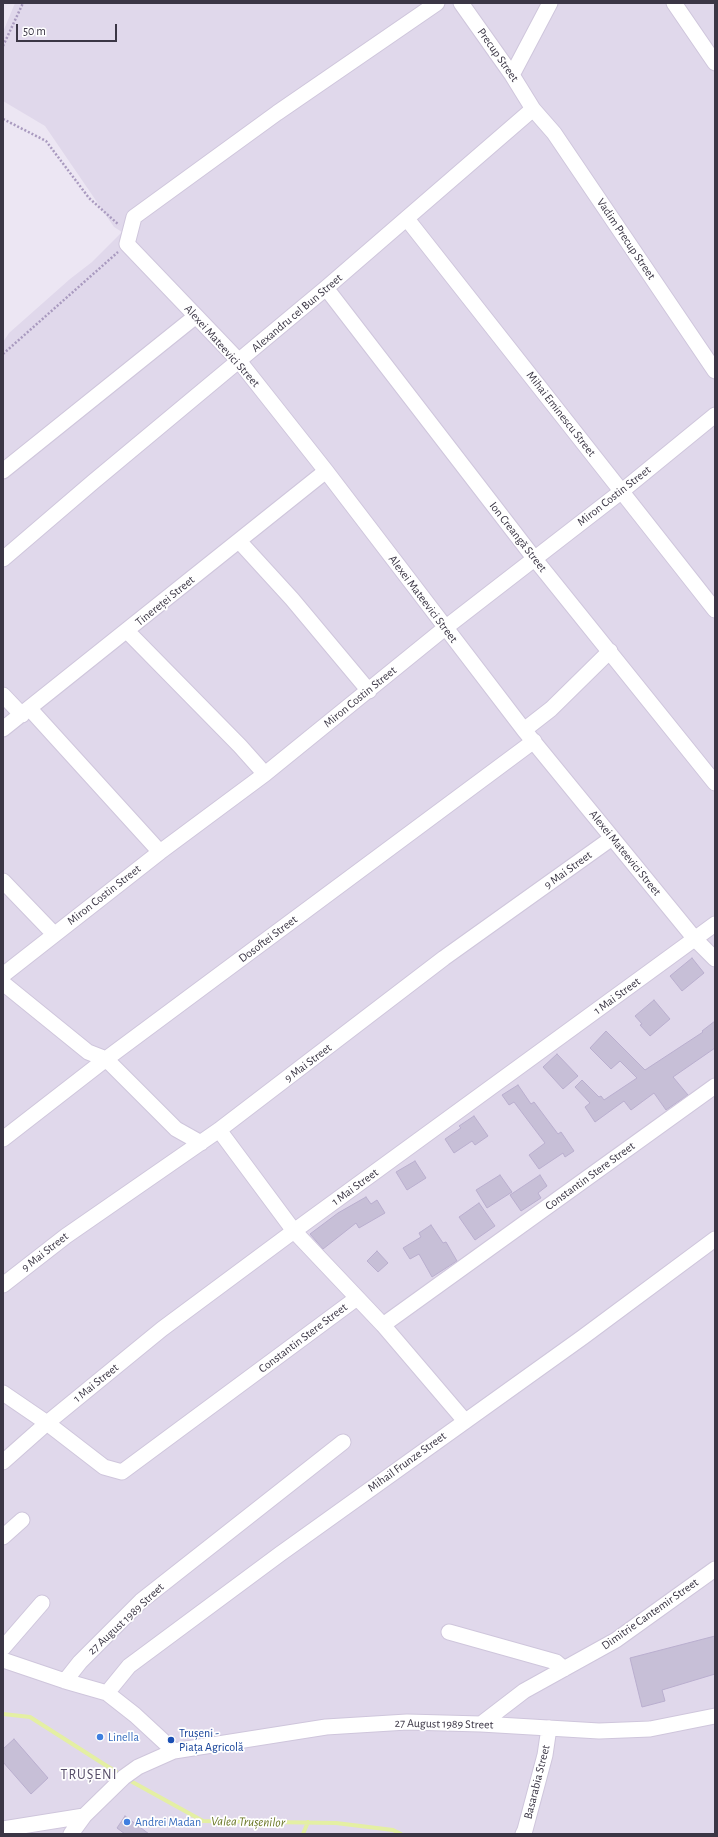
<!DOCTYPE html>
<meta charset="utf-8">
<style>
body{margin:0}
#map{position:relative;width:718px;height:1837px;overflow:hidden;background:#ece6f3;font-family:"Alegreya Sans",sans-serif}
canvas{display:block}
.frame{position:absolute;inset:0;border:4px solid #3b3645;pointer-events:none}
.scale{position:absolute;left:16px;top:24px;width:101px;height:18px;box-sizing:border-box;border:2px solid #3b3645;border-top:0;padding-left:5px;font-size:12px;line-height:14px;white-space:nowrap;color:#3b3645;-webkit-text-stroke:3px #fff;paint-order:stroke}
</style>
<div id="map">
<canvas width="718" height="1837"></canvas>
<div class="frame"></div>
<div class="scale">50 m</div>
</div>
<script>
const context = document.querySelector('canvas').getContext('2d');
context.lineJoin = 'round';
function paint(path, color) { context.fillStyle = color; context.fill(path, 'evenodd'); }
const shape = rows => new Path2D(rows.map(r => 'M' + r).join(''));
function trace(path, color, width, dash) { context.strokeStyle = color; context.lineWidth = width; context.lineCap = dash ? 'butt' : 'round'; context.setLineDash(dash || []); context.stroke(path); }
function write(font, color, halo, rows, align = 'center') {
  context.font = font + ' "Alegreya Sans",sans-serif'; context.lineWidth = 3.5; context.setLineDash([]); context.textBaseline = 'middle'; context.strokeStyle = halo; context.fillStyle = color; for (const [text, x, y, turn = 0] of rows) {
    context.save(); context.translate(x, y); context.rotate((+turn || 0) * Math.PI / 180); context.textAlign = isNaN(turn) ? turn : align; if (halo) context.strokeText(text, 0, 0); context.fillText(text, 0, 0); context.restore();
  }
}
paint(shape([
 [15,3,715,3,715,1834,3,1834,3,342,9,333,70,279,92,262,122,232,114,227,45,126,3,101,3,32]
]), '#e0d8eb');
trace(shape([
 [3,1714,30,1717,121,1775],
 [127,1779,203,1821,336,1823,393,1830,401,1834],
 [303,1834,308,1822]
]), '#e4efa3', 4);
const building = shape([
 [692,958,704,973,682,991,670,976,692,958],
 [654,1000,670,1019,650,1036,640,1025,642,1024,635,1016,654,1000],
 [715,1021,715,1048,673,1077,688,1095,666,1110,654,1093,631,1110,624,1101,595,1122,585,1107,590,1103,575,1087,582,1080,599,1097,601,1096,604,1100,637,1078,620,1061,611,1069,590,1048,606,1031,645,1070,703,1032,702,1031,715,1021],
 [557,1054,578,1076,563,1089,543,1067,557,1054],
 [518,1085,531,1104,534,1102,558,1134,561,1132,574,1151,565,1157,563,1153,539,1169,529,1155,545,1143,514,1102,509,1105,502,1095,518,1085],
 [474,1116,488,1136,475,1145,472,1141,454,1153,445,1139,461,1128,459,1126,474,1116],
 [415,1161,426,1178,407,1190,396,1172,415,1161],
 [500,1175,512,1192,487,1208,476,1190,500,1175],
 [540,1175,547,1186,538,1193,541,1198,521,1211,510,1195,540,1175],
 [366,1197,371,1204,377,1200,385,1213,359,1228,356,1223,323,1249,310,1234,338,1213,366,1197],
 [479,1203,495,1226,475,1240,459,1217,479,1203],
 [431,1225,443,1243,446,1242,457,1261,432,1277,419,1254,410,1259,403,1248,421,1237,419,1233,431,1225],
 [377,1251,388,1263,378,1272,367,1261,377,1251],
 [715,1636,715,1674,662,1690,665,1701,642,1707,630,1658,715,1636],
 [14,1739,48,1778,31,1794,3,1762,3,1749,14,1739],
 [125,1816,149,1834,125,1834,117,1828,125,1816]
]);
paint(building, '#c7bfd7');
trace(building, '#baafcf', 1);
const minor = shape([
 [437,3,277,113,134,217,127,244,239,361,326,471,524,730,695,939,715,959],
 [461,3,512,75,533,109,554,133,715,371],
 [674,3,715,63],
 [512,75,550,3],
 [407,219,715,610],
 [326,288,534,558,715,783],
 [3,471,196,316],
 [239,541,292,599,369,691],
 [3,559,93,482,326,288,533,109],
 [127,631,240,746,265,774],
 [3,695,22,715],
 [30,709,160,852],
 [3,729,326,471],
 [524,730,551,709,610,651],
 [3,881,54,934],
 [3,975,160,852,265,774,445,628,622,491,715,415],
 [3,983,88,1052,106,1059,176,1129,201,1143],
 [219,1130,294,1231,383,1325,465,1421],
 [3,1139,106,1059,534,741],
 [3,1285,66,1236,219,1130,444,958,612,838],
 [383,1325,715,1086],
 [3,1393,47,1423,104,1467,122,1472,357,1298],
 [3,1462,47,1423,162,1329,294,1231,715,924],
 [3,1537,22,1520],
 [449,1632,556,1662,564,1669],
 [3,1648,42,1603],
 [3,1660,65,1681,107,1693,135,1715,174,1751],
 [65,1681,80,1662,141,1601,343,1442],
 [107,1693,129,1666,280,1554,583,1337,715,1239],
 [481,1724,524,1691,616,1640,715,1569],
 [3,1829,84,1816],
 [71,1834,84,1816,124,1777,138,1767,174,1751,326,1727,407,1722,481,1724,599,1731,650,1729,715,1716],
 [523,1834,525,1830,545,1755,549,1728]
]);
trace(minor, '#cfc6dc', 17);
trace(shape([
 [3,46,23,3],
 [3,119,46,141,89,198,119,225],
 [3,354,118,252]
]), '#a99abf', 2.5, [2, 2]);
trace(minor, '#fff', 15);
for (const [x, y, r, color] of [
 [100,1737,4,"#3f7fe0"],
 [171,1740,4,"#1a4fb4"],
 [127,1822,4,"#3f7fe0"]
]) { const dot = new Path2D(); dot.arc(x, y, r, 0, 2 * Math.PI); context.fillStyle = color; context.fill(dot); trace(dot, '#fff', 1.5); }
write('12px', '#3b3645', '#fff', [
 ["Precup Street",498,55,55],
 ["Vadim Precup Street",626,239,56],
 ["Alexandru cel Bun Street",297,313,-40],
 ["Alexei Mateevici Street",222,346,48],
 ["Mihai Eminescu Street",561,414,52],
 ["Miron Costin Street",614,496,-38],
 ["Ion Creangă Street",518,537,52],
 ["Alexei Mateevici Street",423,599,53],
 ["Tinereței Street",165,601,-39],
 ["Miron Costin Street",360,697,-39],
 ["Alexei Mateevici Street",625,853,51],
 ["9 Mai Street",568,870,-36],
 ["Miron Costin Street",104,895,-38],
 ["Dosoftei Street",268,939,-37],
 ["1 Mai Street",617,996,-36],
 ["9 Mai Street",308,1063,-37],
 ["Constantin Stere Street",590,1176,-36],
 ["1 Mai Street",355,1187,-36],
 ["9 Mai Street",45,1252,-38],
 ["Constantin Stere Street",303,1338,-37],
 ["1 Mai Street",96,1383,-39],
 ["Mihail Frunze Street",407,1462,-36],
 ["Dimitrie Cantemir Street",650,1614,-35],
 ["27 August 1989 Street",126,1619,-43],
 ["27 August 1989 Street",444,1724,1],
 ["Basarabia Street",537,1782,-76]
]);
write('12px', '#164399', '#fff', [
 ["Trușeni -",179,1733],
 ["Piața Agricolă",179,1747]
], 'left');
write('12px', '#366cbe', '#fff', [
 ["Linella",108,1737],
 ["Andrei Madan",135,1822]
], 'left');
write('italic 13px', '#6b7826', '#fff', [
 ["Valea Trușenilor",248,1822,1]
]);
context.letterSpacing = '1px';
write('14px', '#564d68', '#fff', [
 ["TRUȘENI",89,1775]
]);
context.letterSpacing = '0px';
</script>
